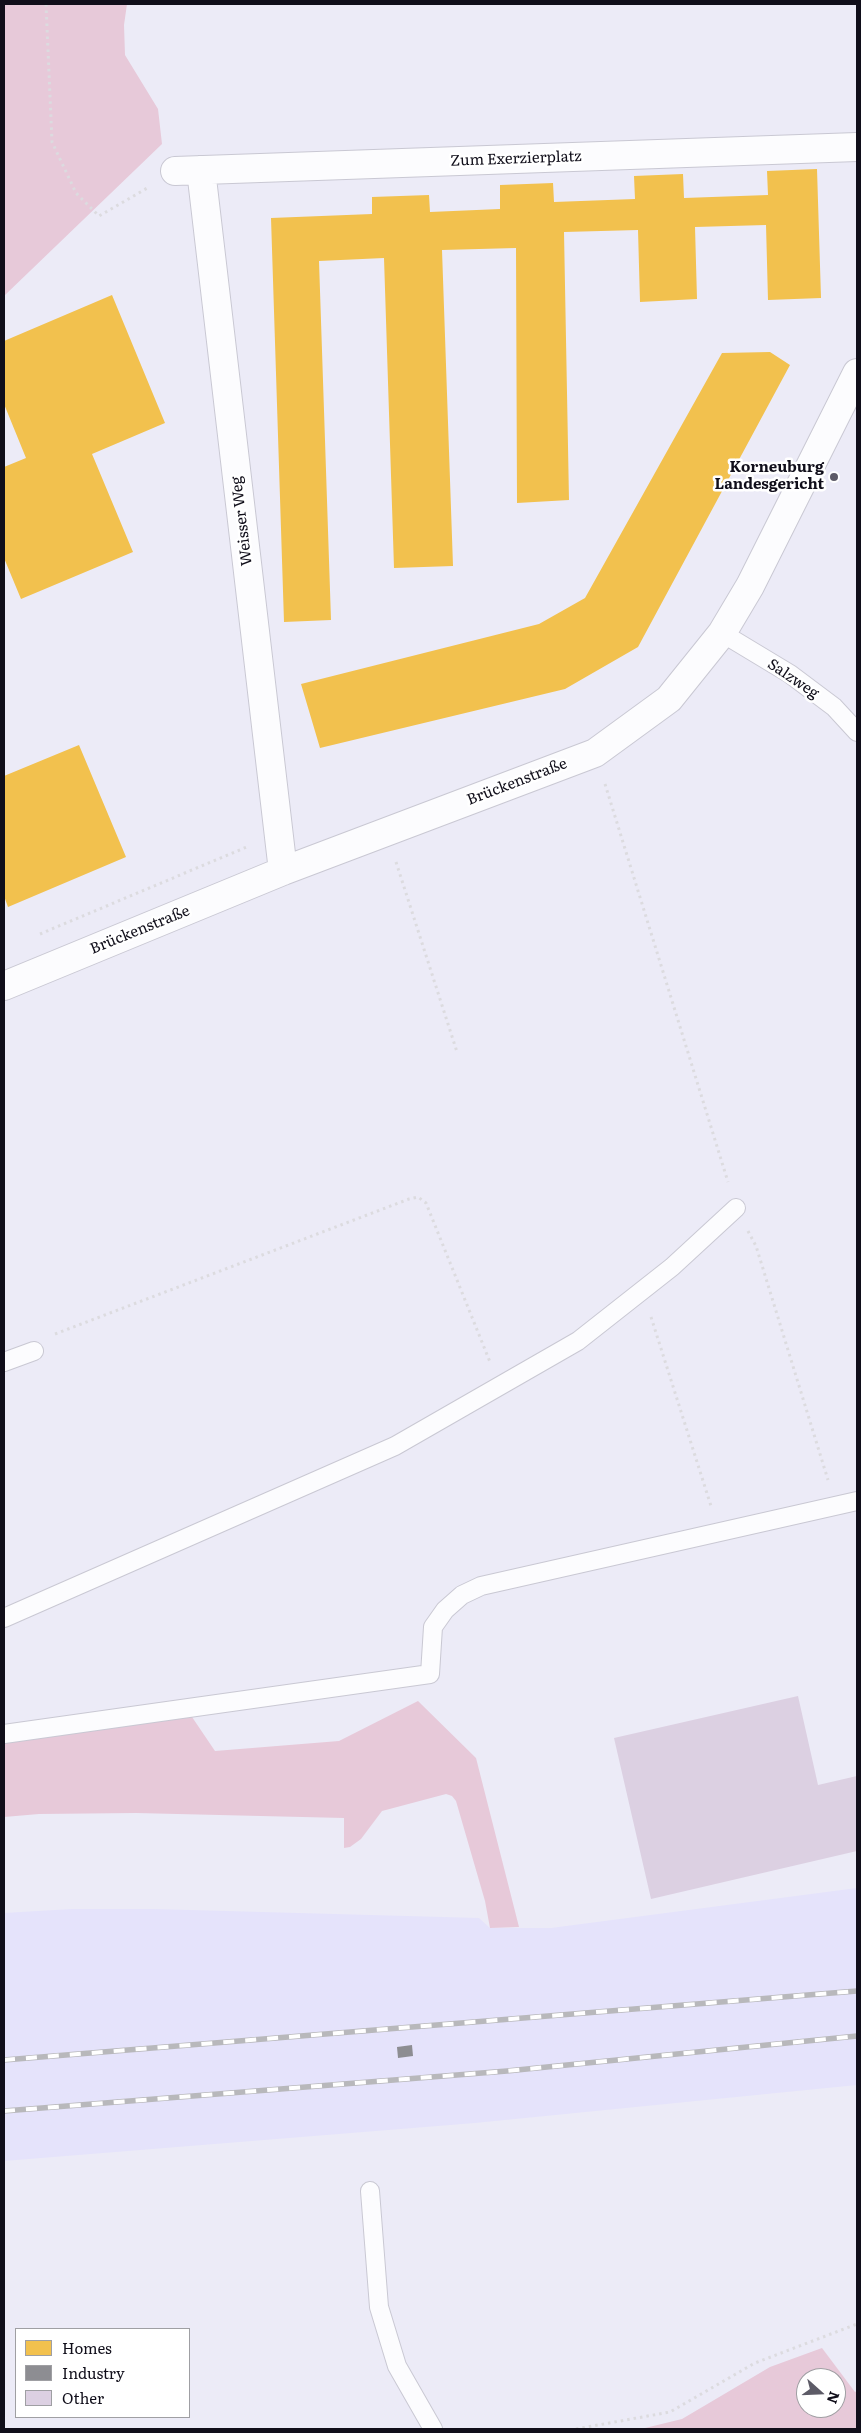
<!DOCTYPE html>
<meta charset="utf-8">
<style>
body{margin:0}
#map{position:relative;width:861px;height:2433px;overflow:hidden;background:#ecebf7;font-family:Literata,serif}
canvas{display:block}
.frame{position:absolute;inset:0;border:5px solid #100e1a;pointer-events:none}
.legend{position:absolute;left:15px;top:2328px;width:175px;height:90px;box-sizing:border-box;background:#fff;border:1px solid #9f9fa3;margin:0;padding:6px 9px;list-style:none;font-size:15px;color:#100e1a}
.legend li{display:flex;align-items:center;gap:10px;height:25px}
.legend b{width:25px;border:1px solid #9f9fa3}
.north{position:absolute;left:796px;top:2368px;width:50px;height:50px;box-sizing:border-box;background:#fff;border:1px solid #9f9fa3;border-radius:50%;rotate:110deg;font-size:14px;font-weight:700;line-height:20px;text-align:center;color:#100e1a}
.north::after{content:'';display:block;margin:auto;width:18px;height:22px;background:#5d5b67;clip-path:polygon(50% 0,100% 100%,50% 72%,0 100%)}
</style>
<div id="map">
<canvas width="861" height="2433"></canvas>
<div class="frame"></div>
<ul class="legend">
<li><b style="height:14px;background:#f2c14e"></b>Homes</li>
<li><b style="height:14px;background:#8d8d92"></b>Industry</li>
<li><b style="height:14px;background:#dcd0e2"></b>Other</li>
</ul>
<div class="north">N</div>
</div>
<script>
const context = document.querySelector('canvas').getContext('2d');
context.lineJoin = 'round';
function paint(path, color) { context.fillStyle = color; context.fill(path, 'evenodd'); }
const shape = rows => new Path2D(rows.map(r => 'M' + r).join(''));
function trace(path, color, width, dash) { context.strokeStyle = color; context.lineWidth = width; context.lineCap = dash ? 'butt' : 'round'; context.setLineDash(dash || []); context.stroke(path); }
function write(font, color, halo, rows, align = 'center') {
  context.font = font + ' Literata,serif'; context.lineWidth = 5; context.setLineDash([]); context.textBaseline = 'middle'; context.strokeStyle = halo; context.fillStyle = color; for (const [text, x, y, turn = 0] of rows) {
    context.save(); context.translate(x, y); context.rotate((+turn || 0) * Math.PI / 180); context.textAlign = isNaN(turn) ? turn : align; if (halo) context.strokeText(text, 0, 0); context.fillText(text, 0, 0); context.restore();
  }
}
paint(shape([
 [857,1888,857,2085,475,2123,4,2161,4,1913,72,1909,154,1909,479,1918,490,1928,551,1928]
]), '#e5e3fb');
paint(shape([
 [4,4,127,4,124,25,125,55,158,109,162,144,4,296],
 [418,1701,476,1758,519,1927,490,1928,485,1901,456,1801,452,1796,446,1794,382,1811,361,1839,350,1847,344,1848,344,1818,136,1813,39,1814,4,1817,4,1741,192,1717,215,1751,339,1741],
 [822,2348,855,2392,857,2391,857,2429,641,2429,682,2419,770,2367],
 [806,2378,836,2378,836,2408,806,2408]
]), '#e7c9d9');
paint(shape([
 [817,169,821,298,768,300,766,225,695,227,697,299,640,302,638,230,564,232,569,500,517,503,516,248,442,250,453,566,394,568,384,258,319,261,331,620,284,622,271,218,372,214,372,197,429,195,430,212,500,209,500,185,553,183,554,202,635,199,634,176,683,174,684,198,768,195,767,171],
 [112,295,165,423,92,454,133,552,21,599,4,558,4,467,26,458,4,404,4,341],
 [770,352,790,365,638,647,565,689,320,748,301,684,539,624,585,598,722,353],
 [79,745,126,857,8,907,4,896,4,776]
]), '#f2c14e');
paint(shape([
 [412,2045,413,2056,398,2058,397,2047]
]), '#8d8d92');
paint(shape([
 [798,1696,818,1785,857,1776,857,1851,651,1899,614,1738]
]), '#dcd0e2');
const service = shape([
 [722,633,790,674,834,707,857,732],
 [4,1362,34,1351],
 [4,1618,395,1446,578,1341,672,1267,736,1208],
 [4,1734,430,1674,433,1627,445,1610,462,1595,481,1586,857,1501],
 [370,2191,379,2307,397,2366,433,2429]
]);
const minor = shape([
 [201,170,283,871],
 [175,171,857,147],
 [4,986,283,871,595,753,669,699,722,633,750,586,857,373]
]);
trace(service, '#c9c8d3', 20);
trace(minor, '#c9c8d3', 30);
trace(shape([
 [46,4,52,142,76,193,99,216,149,187],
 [605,784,728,1182],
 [396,862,457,1052],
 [40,934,249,846],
 [748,1231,756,1246,828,1480],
 [651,1317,711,1506],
 [55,1334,409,1199,418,1197,426,1203,490,1362],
 [576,2429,670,2412,755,2363,857,2324]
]), '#dcdbdf', 3, [2.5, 4]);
trace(service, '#fcfcfe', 18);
trace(minor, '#fcfcfe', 28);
const rail = shape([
 [4,2060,857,1991],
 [4,2111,507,2071,857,2036]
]);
trace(rail, '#b8b8bb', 5.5);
trace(rail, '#fff', 4, [11]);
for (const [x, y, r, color] of [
 [834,477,5,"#5d5b67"]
]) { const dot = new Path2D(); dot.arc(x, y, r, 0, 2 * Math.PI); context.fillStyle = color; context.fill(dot); trace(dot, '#fff', 2); }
write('15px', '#100e1a', '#fff', [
 ["Zum Exerzierplatz",516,159,-2],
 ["Weisser Weg",242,521,-97],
 ["Salzweg",793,679,34],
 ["Brückenstraße",517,782,-21],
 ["Brückenstraße",140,930,-22]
]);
write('bold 15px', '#100e1a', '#fff', [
 ["Korneuburg",824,468],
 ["Landesgericht",824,485]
], 'right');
</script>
